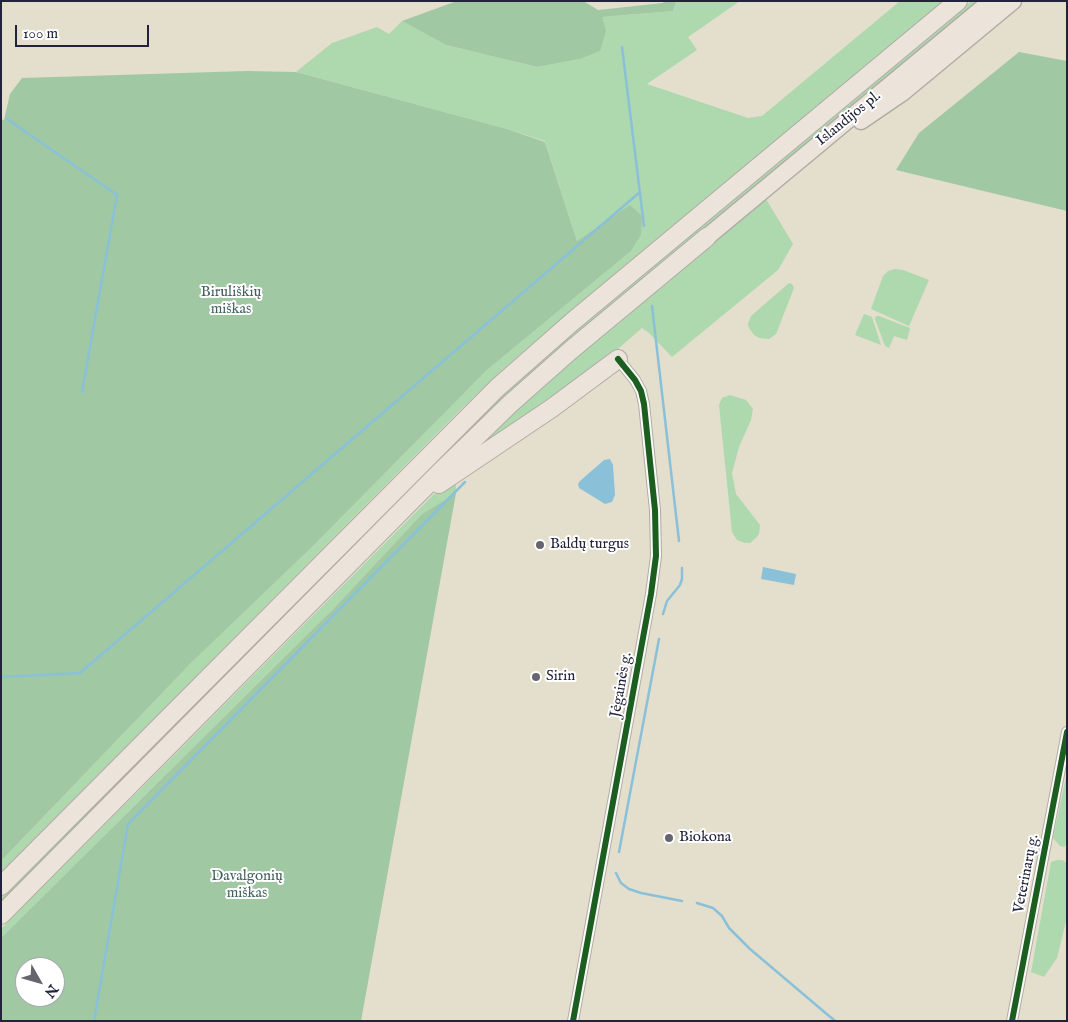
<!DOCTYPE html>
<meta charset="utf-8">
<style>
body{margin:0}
#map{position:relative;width:1068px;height:1022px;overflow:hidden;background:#e4decd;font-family:"IM FELL English",serif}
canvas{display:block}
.frame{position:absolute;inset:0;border:2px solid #22223b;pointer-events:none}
.north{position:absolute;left:15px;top:957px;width:50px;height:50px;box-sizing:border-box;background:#fff;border:1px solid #a7a7b1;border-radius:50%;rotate:128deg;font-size:14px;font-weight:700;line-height:20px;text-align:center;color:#22223b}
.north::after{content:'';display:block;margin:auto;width:18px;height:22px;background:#66646e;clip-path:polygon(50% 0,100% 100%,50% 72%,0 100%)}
.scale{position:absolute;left:15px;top:25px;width:134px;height:22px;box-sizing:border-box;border:2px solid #22223b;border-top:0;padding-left:6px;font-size:15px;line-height:18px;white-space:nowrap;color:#22223b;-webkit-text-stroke:4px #fff;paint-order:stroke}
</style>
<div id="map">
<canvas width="1068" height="1022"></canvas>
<div class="frame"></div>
<div class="north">N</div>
<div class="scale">100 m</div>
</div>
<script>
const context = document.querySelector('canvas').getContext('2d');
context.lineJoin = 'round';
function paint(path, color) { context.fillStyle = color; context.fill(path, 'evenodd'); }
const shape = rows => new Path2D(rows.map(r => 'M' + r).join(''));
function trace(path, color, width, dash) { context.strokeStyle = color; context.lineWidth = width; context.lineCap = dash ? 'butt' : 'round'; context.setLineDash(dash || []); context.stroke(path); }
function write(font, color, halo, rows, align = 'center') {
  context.font = font + ' "IM FELL English",serif'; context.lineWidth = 4; context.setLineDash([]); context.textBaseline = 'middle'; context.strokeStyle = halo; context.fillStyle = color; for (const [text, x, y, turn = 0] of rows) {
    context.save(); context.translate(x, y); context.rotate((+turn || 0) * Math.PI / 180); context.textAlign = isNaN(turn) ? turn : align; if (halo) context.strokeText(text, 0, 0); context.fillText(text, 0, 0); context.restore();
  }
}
paint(shape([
 [676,1,740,1,688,37,697,50,647,84,748,118,762,116,900,1,945,1,588,296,501,371,460,410,1,873,1,861,191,663,311,548,487,370,631,251,641,235,630,206,577,241,545,141,507,129,296,72,332,43,377,27,389,34,402,21,446,45,537,67,580,59,602,17,673,11],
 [971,1,981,1,641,283,1,907,1,893,517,377,840,107,918,46],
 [766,199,793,244,778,270,672,357,649,333,642,328,605,360,466,460,537,391],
 [895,269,903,270,929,280,909,326,871,309,883,276,888,271],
 [789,283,792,284,794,288,776,334,769,339,759,338,754,335,749,328,748,324,751,316],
 [864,314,872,317,881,345,855,335],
 [876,316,879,316,910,328,907,340,894,336,889,348,885,346,875,319],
 [730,395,746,400,753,409,751,420,739,447,732,473,736,494,760,525,759,534,756,538,750,543,745,543,737,540,732,532,719,405,722,398],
 [456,477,456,493,422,514,336,606,1,938,1,929,434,494],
 [1067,772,1067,839,1065,847,1060,846,1053,838],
 [1057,860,1062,860,1067,863,1067,917,1057,958,1044,977,1031,972,1051,862]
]), '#aed8ae');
paint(shape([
 [457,1,585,2,598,10,663,3,664,1,676,1,673,11,602,17,606,31,600,51,580,59,537,67,446,45,402,21],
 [1019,52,1067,61,1067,211,896,170,919,133],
 [247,71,296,72,507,129,545,142,577,241,630,205,642,216,641,235,631,251,487,370,311,548,191,663,1,861,1,119,4,120,10,94,22,78],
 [456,493,361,1021,1,1021,1,938,336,606,422,514],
 [25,967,55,967,55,997,25,997]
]), '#a0c8a2');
paint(shape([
 [610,459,613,465,615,495,612,502,605,504,579,488,578,484,580,481,604,460],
 [763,567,796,574,794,585,761,579]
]), '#8ac1d9');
trace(shape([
 [622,47,644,226],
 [7,119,117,195,82,392],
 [652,306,679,541],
 [663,614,667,601,680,585,682,579,682,568],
 [1,677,80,673,640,192],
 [619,852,659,639],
 [616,873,621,883,629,889,641,893,682,901],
 [697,903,713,908,722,916,729,928,750,949,835,1021],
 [94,1021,128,824,465,482]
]), '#8ac1d9', 2.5);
const minor = shape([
 [573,1021,651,594,656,556,655,510,644,404,641,391,635,380,618,359],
 [1012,1021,1067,732]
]);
const trunk = shape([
 [861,121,902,93,1013,1],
 [707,237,991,1]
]);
const motorway = shape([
 [439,484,552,408,618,359],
 [1,886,497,388,572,322,958,1],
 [1,915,439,473,510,404,571,350,707,237]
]);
trace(minor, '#b0aca4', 12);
trace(trunk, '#b0aca4', 19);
trace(motorway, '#b0aca4', 20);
trace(minor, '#fbfaf8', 10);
trace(trunk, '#ece4db', 16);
trace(motorway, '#ece4db', 18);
trace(shape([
 [573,1021,651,594,656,556,655,510,644,404,641,391,635,380,618,359],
 [1012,1021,1067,732]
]), '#1b5e20', 6);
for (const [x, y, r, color] of [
 [540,545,5,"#66646e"],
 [536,677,5,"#66646e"],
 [669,838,5,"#66646e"]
]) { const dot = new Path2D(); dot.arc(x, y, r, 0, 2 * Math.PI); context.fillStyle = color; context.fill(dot); trace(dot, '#fff', 2); }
write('15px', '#22223b', '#fff', [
 ["Islandijos pl.",849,119,-39],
 ["Jėgainės g.",622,685,-80],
 ["Veterinarų g.",1027,874,-79]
]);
write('15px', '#43605a', '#fff', [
 ["Biruliškių",231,293],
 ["miškas",231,310],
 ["Davalgonių",247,877],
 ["miškas",247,894]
]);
write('15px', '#22223b', '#fff', [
 ["Baldų turgus",550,545],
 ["Sirin",546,677],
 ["Biokona",679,838]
], 'left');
</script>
